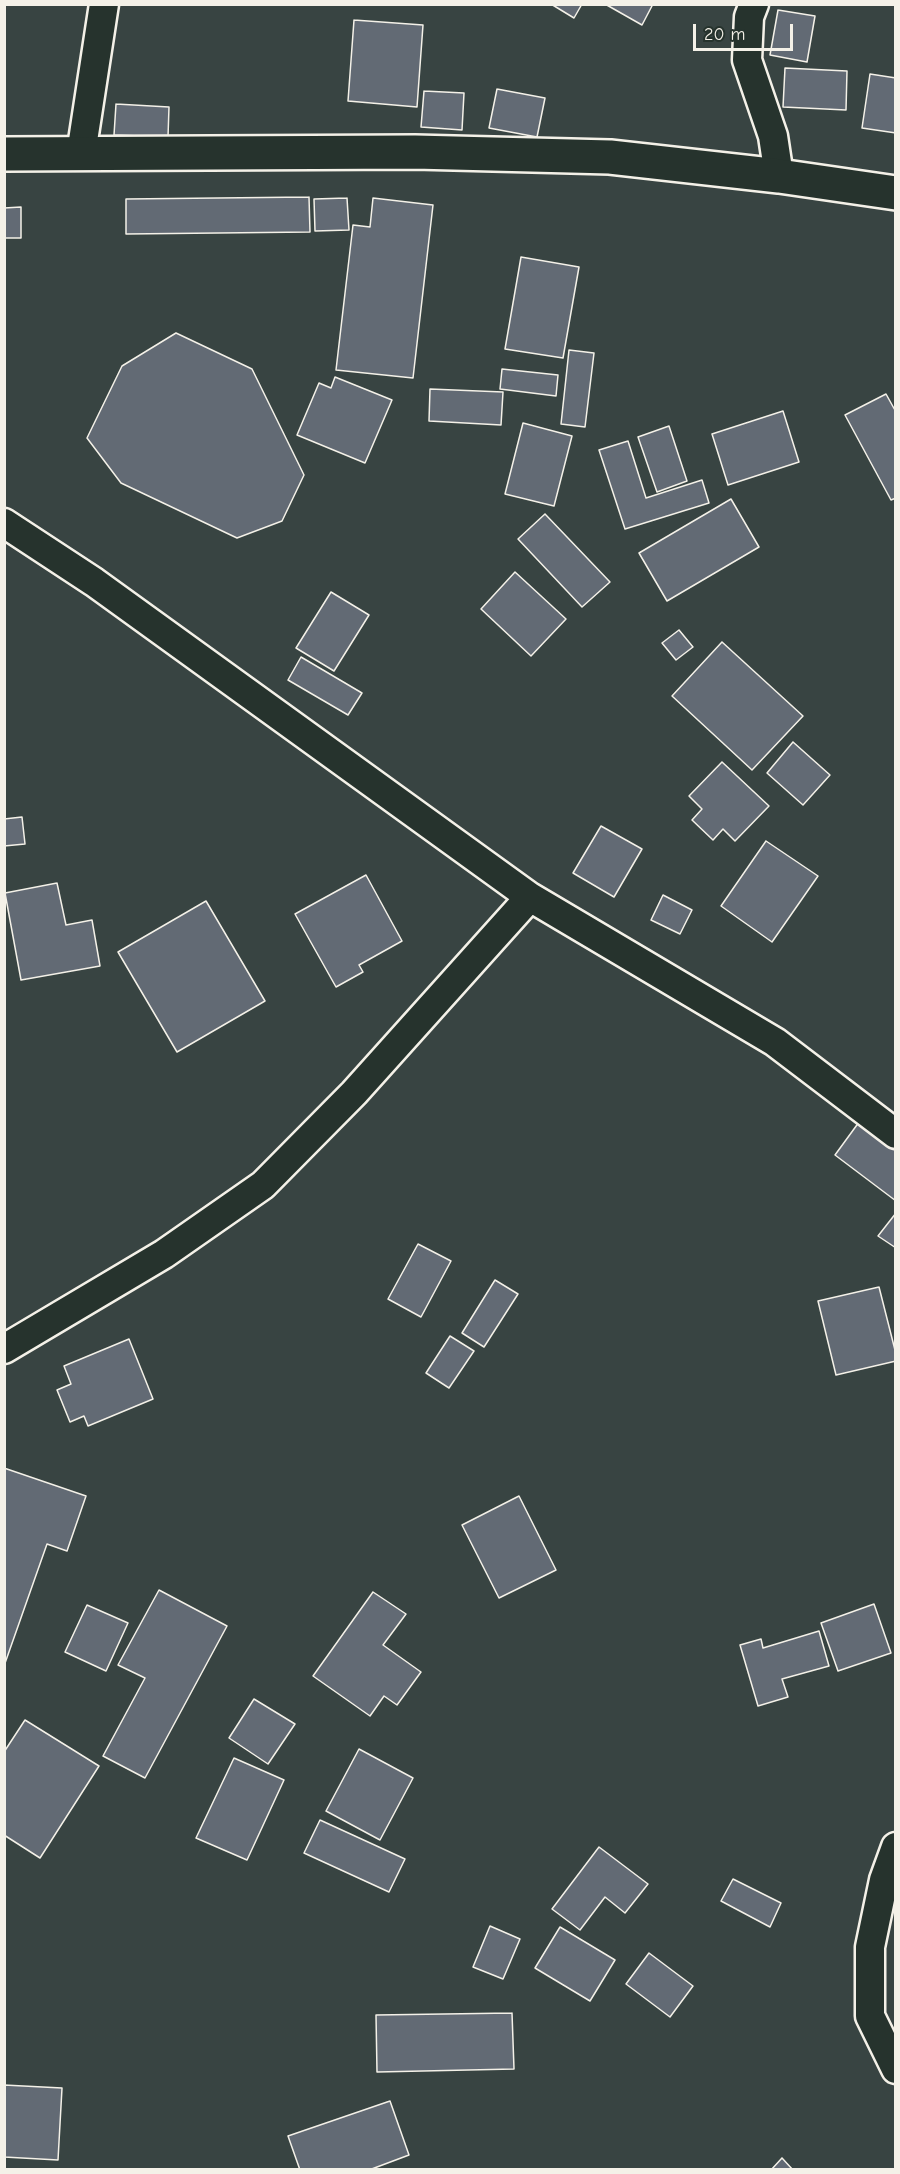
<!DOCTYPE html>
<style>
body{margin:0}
#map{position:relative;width:900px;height:2174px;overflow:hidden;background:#384442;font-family:"Comic Neue",sans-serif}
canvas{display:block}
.frame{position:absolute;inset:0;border:6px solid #f4f1e8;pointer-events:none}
.scale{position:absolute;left:693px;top:24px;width:100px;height:27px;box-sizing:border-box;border:3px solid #f4f1e8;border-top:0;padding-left:8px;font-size:18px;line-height:21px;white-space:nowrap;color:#f4f1e8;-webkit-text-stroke:4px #26332d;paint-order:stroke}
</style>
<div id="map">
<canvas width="900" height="2174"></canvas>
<div class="frame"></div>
<div class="scale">20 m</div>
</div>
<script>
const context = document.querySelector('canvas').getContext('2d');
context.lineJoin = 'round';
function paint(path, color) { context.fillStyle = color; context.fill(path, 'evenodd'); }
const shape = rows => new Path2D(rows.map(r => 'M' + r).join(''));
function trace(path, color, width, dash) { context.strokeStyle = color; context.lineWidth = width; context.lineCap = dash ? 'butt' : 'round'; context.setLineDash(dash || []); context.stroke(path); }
const building = shape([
 [551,4,582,4,574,18,551,4],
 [605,4,653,4,642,25,605,4],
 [778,10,815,16,807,62,770,55,778,10],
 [354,20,423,25,417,107,348,101,354,20],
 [785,68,847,71,846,110,783,107,785,68],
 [870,74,896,78,896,133,862,128,870,74],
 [497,89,545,98,537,137,489,128,497,89],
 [424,91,464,93,462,130,421,127,424,91],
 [116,104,169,107,168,137,114,135,116,104],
 [309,197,310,232,126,234,126,199,309,197],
 [347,198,349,230,315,231,314,199,347,198],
 [373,198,433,205,413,378,336,370,353,225,370,227,373,198],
 [21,207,21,238,4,238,4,208,21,207],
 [521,257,579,267,563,358,505,349,521,257],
 [176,333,252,369,304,475,282,521,237,538,121,483,87,438,122,366,176,333],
 [569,350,594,353,585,427,561,424,569,350],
 [502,369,558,375,556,396,500,389,502,369],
 [335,377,392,400,365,463,297,435,319,383,331,388,335,377],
 [430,389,503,392,501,425,429,421,430,389],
 [886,394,896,412,896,498,891,500,845,415,886,394],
 [783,411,799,462,728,485,712,434,783,411],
 [523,423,572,436,554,506,505,494,523,423],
 [669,426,687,481,657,492,638,437,669,426],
 [628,441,646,498,702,480,709,503,625,529,599,450,628,441],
 [731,499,759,547,667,601,639,553,731,499],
 [545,514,610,582,582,607,518,539,545,514],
 [515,572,566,619,531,656,481,609,515,572],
 [331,592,369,615,334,671,296,648,331,592],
 [679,630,693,647,676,660,662,643,679,630],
 [722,642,803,716,752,770,672,696,722,642],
 [301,657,362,693,348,715,288,680,301,657],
 [793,742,830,775,803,805,767,773,793,742],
 [722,762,769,806,735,841,723,829,713,840,692,820,702,809,689,796,722,762],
 [22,817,25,844,4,846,4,819,22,817],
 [601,826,642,849,614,897,573,873,601,826],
 [766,841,818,876,772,942,721,906,766,841],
 [366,875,402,941,359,965,363,972,336,987,295,914,366,875],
 [57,883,66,925,92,920,100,966,21,980,5,893,57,883],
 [663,895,692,910,680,934,651,920,663,895],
 [206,901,265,1001,177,1052,118,952,206,901],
 [862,1118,896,1143,896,1201,835,1155,862,1118],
 [896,1213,896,1248,878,1236,896,1213],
 [418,1244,451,1261,421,1317,388,1299,418,1244],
 [495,1280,518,1294,484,1347,462,1333,495,1280],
 [879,1287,896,1354,896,1361,836,1375,818,1301,879,1287],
 [450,1336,474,1351,449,1388,426,1373,450,1336],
 [129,1339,153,1399,88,1426,84,1416,70,1422,57,1390,71,1384,64,1366,129,1339],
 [4,1468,86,1496,67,1551,47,1544,4,1666,4,1468],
 [519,1496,556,1570,499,1598,462,1525,519,1496],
 [159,1590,227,1626,145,1778,103,1756,145,1678,118,1665,159,1590],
 [373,1592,406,1614,383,1645,421,1672,397,1705,384,1696,370,1716,313,1676,373,1592],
 [874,1604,891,1653,838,1671,821,1623,874,1604],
 [87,1605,128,1623,106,1671,65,1652,87,1605],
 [819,1631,829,1666,782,1679,788,1697,758,1706,740,1645,761,1639,763,1648,819,1631],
 [254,1699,295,1724,268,1764,229,1738,254,1699],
 [25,1720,99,1766,40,1858,4,1835,4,1752,25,1720],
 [359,1749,413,1778,380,1840,326,1811,359,1749],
 [234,1758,284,1780,247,1860,196,1838,234,1758],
 [320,1820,405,1859,389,1892,304,1853,320,1820],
 [599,1847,648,1884,625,1913,605,1897,580,1930,552,1909,599,1847],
 [733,1879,781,1903,770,1927,721,1901,733,1879],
 [490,1926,520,1939,503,1979,473,1967,490,1926],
 [560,1927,615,1960,590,2001,535,1968,560,1927],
 [649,1953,693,1986,670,2017,626,1984,649,1953],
 [512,2013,514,2069,377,2072,376,2015,512,2013],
 [4,2085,62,2088,58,2160,4,2157,4,2085],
 [390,2101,409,2155,369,2170,300,2170,288,2136,390,2101],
 [782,2158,793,2170,771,2170,782,2158]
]);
paint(building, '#626a74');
trace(building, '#f4f1e8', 1.5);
const street = shape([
 [754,4,749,17,747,60,773,136,779,176],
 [81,154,104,4],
 [4,523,94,582,530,897,775,1042,896,1134],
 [4,1349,164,1254,263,1185,354,1093,530,897],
 [896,1847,884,1880,870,1947,870,2016,896,2069]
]);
const secondary = shape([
 [4,154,415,152,610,157,779,176,896,193]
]);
trace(street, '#f4f1e8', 33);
trace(secondary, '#f4f1e8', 38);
trace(street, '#26332d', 28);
trace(secondary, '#26332d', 33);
</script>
